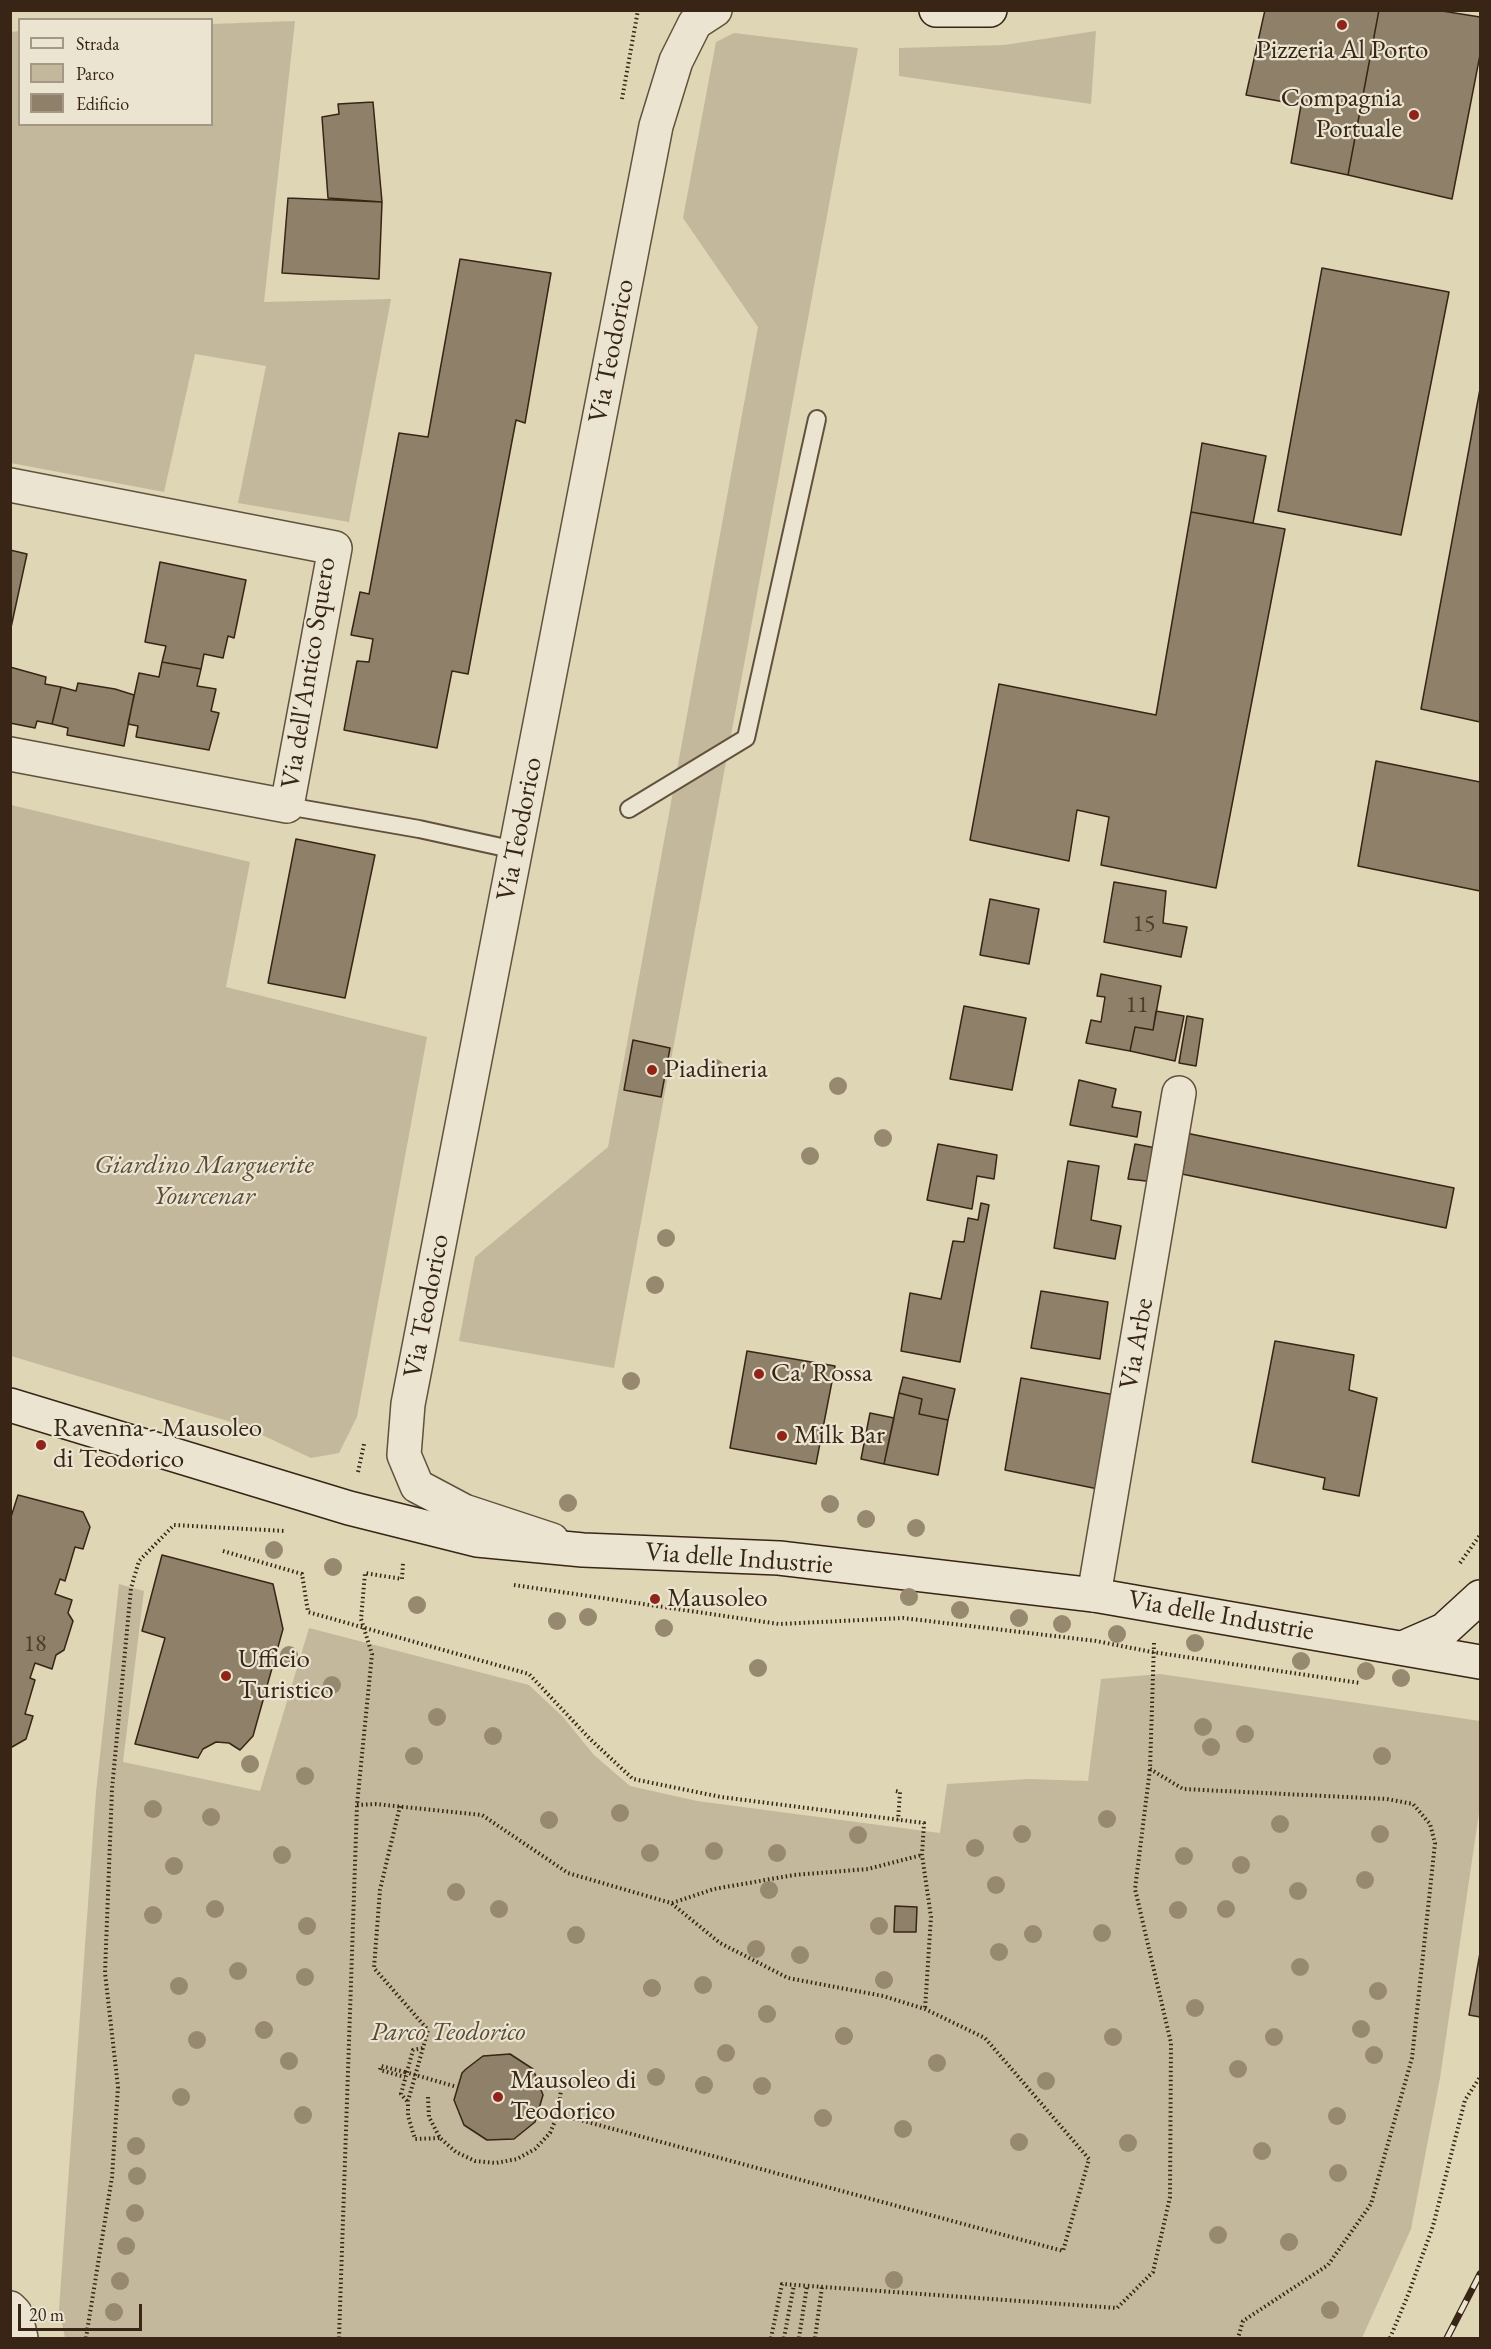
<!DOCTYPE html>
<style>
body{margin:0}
#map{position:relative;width:1491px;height:2349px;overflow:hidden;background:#dfd6b6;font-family:"EB Garamond",serif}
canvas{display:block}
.frame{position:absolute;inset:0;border:12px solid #382515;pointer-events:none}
.legend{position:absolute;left:18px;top:18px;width:195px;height:108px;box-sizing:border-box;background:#eae4d0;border:2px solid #a39885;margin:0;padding:8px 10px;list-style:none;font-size:18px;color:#382515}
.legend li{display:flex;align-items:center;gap:12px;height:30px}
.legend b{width:30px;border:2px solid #a39885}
.scale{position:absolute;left:18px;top:2304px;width:124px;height:27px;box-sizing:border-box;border:3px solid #382515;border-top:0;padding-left:8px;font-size:18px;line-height:21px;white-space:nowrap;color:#382515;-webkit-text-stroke:4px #eae4d0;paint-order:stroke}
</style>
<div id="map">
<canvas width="1491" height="2349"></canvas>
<div class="frame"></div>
<ul class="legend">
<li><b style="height:8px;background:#eae4d0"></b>Strada</li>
<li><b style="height:16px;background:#c3b89b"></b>Parco</li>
<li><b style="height:16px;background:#8f8169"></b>Edificio</li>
</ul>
<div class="scale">20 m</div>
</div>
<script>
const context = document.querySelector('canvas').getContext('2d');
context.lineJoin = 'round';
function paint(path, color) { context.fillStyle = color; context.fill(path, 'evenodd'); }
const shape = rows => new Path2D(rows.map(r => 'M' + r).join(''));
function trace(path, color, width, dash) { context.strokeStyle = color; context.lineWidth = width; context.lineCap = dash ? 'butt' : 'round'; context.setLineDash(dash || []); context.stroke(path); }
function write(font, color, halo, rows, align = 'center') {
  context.font = font + ' "EB Garamond",serif'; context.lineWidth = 4.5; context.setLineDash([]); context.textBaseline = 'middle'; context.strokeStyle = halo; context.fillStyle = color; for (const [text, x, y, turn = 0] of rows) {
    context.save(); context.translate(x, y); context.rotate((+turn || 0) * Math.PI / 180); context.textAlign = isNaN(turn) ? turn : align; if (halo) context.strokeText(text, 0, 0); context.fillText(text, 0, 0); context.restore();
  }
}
paint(shape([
 [295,21,264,302,391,299,349,522,238,503,266,366,195,354,164,492,11,463,11,32,19,31,20,124,212,124,212,24],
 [1096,31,1091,104,899,76,899,48,1004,45],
 [734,33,858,48,614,1368,459,1341,475,1257,608,1147,758,327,683,218,716,42],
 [11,805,250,862,226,987,427,1037,357,1417,339,1453,311,1458,241,1425,11,1356],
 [119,1584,144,1591,123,1762,260,1791,309,1628,529,1685,563,1717,594,1755,630,1786,697,1801,940,1833,947,1784,1029,1779,1088,1781,1101,1679,1160,1674,1480,1721,1480,1806,1440,2078,1411,2229,1362,2338,65,2338,59,2309,96,1792]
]), '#c3b89b');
const building = shape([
 [1265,10,1379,10,1348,175,1291,163,1301,105,1246,95,1265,10],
 [1379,10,1436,10,1480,17,1480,55,1452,199,1348,175,1379,10],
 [373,102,382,202,328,198,322,117,339,114,338,104,373,102],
 [288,198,382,202,379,279,282,273,288,198],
 [460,259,551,273,525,423,516,420,468,674,452,671,437,748,344,730,357,661,369,662,373,639,351,635,360,592,369,594,399,433,428,437,460,259],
 [1322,268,1449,292,1401,535,1278,511,1322,268],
 [1480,389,1480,722,1421,709,1480,389],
 [1202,443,1266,456,1253,523,1191,512,1202,443],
 [1191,512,1285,529,1216,888,1101,865,1109,817,1077,810,1069,861,970,840,999,684,1156,715,1191,512],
 [10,550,27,554,10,632,10,550],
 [160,562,246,580,234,638,228,636,223,658,204,654,201,669,162,662,166,646,145,642,160,562],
 [162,662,201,669,197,686,216,689,211,711,219,713,209,750,136,737,138,726,128,724,139,673,159,677,162,662],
 [10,667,46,677,45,684,61,687,52,724,37,721,35,728,10,723,10,667],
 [78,683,115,689,134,695,124,746,67,735,68,728,52,724,61,687,76,691,78,683],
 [1376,761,1480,782,1480,891,1358,866,1376,761],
 [296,839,375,855,345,998,268,983,296,839],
 [1114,882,1166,891,1163,923,1187,927,1181,957,1104,942,1114,882],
 [990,899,1039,909,1029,964,980,955,990,899],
 [1101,974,1161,986,1153,1030,1135,1027,1130,1051,1086,1043,1091,1020,1101,1022,1105,997,1097,996,1101,974],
 [964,1006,1026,1018,1012,1090,950,1079,964,1006],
 [1156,1011,1184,1016,1175,1061,1130,1051,1135,1027,1153,1030,1156,1011],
 [1187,1016,1203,1019,1196,1066,1179,1063,1187,1016],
 [633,1040,670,1048,661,1097,624,1090,633,1040],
 [1079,1080,1116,1089,1112,1107,1141,1112,1137,1137,1070,1125,1079,1080],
 [1181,1132,1454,1188,1446,1228,1172,1172,1181,1132],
 [938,1144,997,1155,994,1179,977,1176,972,1209,927,1200,938,1144],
 [1135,1144,1161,1149,1155,1182,1128,1179,1135,1144],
 [1068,1161,1099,1166,1091,1220,1121,1226,1115,1259,1054,1248,1068,1161],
 [981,1203,989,1205,960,1362,901,1351,910,1293,941,1299,953,1241,964,1242,968,1218,978,1220,981,1203],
 [1041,1291,1108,1302,1100,1359,1031,1348,1041,1291],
 [1275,1341,1354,1355,1349,1390,1377,1398,1359,1496,1323,1489,1325,1478,1252,1462,1275,1341],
 [747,1351,835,1366,816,1464,730,1448,747,1351],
 [903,1377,955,1389,948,1420,919,1414,922,1399,899,1393,903,1377],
 [1021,1378,1121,1396,1103,1490,1005,1470,1021,1378],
 [899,1393,922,1399,919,1414,948,1420,938,1475,884,1464,899,1393],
 [870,1413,894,1418,884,1464,861,1459,870,1413],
 [18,1495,83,1512,90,1527,83,1549,75,1547,65,1581,60,1579,55,1594,72,1600,68,1613,73,1621,64,1650,56,1655,52,1669,35,1663,30,1678,35,1680,25,1714,33,1716,26,1739,12,1747,10,1746,10,1520,18,1495],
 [162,1555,273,1584,283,1629,253,1736,240,1750,229,1743,216,1742,203,1749,198,1758,135,1744,165,1638,142,1631,162,1555],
 [895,1906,917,1907,916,1932,894,1932,895,1906],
 [1480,1953,1480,2017,1469,2015,1480,1953],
 [510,2054,533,2069,543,2095,535,2122,514,2139,487,2140,464,2125,454,2100,462,2073,466,2069,483,2056,510,2054]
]);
paint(building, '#8f8169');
trace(building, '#382515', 1.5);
const lane = shape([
 [287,806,419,829,515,850],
 [629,809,746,738,817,419]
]);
const street = shape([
 [10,485,335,548,287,806,10,754],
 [552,1540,464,1511,417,1486,404,1455,408,1404,656,126,676,61,695,23,715,10],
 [1094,1595,1179,1093],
 [10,2308,15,2313,21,2338]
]);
const secondary = shape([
 [936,10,990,10],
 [10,1405,349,1508,477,1540,583,1550,779,1558,1094,1595,1480,1662],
 [1405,1647,1444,1630,1480,1597]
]);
trace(lane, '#62513d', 20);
trace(street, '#62513d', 36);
trace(secondary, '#382515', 36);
trace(shape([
 [622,99,638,10],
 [358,1472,364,1444],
 [223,1551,302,1574,308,1612,529,1674,590,1739,633,1779,721,1797,924,1823,922,1855,931,1917,925,2009],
 [1460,1563,1480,1535],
 [514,1585,779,1624,903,1618,1096,1641,1152,1652,1360,1683],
 [1154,1643,1150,1769,1183,1789,1387,1799,1413,1804,1430,1824,1435,1843,1412,2058,1371,2204,1328,2265,1243,2321,1238,2338],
 [896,1791,900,1792,898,1820],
 [357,1805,375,1804,482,1815,568,1873,671,1903,720,1943,788,1978,883,1996,925,2009,985,2038,1089,2159,1063,2251,558,2114],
 [400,1806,380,1890,374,1968,428,2030,408,2101,408,2116,415,2139,440,2138],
 [672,1903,714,1889,794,1875,868,1869,922,1855],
 [405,2072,381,2066,380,2070,405,2077],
 [428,2097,429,2117,440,2138,456,2152,475,2161,496,2163,517,2159,535,2149,550,2133,558,2114,561,2090],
 [407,2101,401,2094,413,2050,423,2048],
 [86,2338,112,2177,118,2087,105,1973,112,1789,131,1588,139,1561,174,1525,285,1531],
 [339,2338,357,1805,372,1654,361,1619,365,1573,402,1579,403,1563],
 [771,2338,782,2284,1117,2308,1153,2272,1170,2197,1171,2043,1135,1889,1150,1769],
 [784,2338,794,2285],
 [799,2338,807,2286],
 [815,2338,822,2287],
 [1390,2338,1408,2295,1433,2226,1465,2100,1480,2077]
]), '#382515', 4, [1.5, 3]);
trace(lane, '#eae4d0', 16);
trace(street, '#eae4d0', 33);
trace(secondary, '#eae4d0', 33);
const rail = shape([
 [1447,2338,1480,2274]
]);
trace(rail, '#382515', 7);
trace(rail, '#eae4d0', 4.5, [14]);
trace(shape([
 [405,2072,457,2087]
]), '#382515', 4, [1.5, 3]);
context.fillStyle = '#968970';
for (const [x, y] of [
 [715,1068],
 [838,1086],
 [883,1138],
 [810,1156],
 [666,1238],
 [655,1285],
 [631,1381],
 [568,1503],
 [830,1504],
 [866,1519],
 [916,1528],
 [274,1550],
 [333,1567],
 [909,1597],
 [417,1605],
 [960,1610],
 [588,1617],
 [1019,1618],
 [557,1621],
 [1062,1624],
 [664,1628],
 [1117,1634],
 [1195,1643],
 [289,1655],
 [1301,1661],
 [758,1668],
 [1366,1671],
 [1401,1678],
 [332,1685],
 [437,1717],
 [1203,1727],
 [1245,1734],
 [493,1736],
 [1211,1747],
 [414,1756],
 [1382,1756],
 [250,1764],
 [305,1776],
 [153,1809],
 [620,1813],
 [211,1817],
 [1107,1819],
 [549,1820],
 [1280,1824],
 [1022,1834],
 [1380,1834],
 [858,1835],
 [975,1848],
 [714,1851],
 [650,1853],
 [777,1853],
 [282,1855],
 [1184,1856],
 [1241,1865],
 [174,1866],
 [1365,1880],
 [996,1885],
 [769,1890],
 [1298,1891],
 [456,1892],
 [215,1909],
 [499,1909],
 [1226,1909],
 [1178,1910],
 [153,1915],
 [307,1926],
 [879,1926],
 [1102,1933],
 [1033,1934],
 [576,1935],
 [756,1949],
 [999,1952],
 [800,1955],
 [1300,1967],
 [238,1971],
 [305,1977],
 [884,1980],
 [703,1985],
 [179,1986],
 [652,1988],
 [1378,1991],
 [1195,2008],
 [767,2014],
 [1361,2029],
 [264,2030],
 [844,2036],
 [1113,2037],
 [1274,2037],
 [197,2040],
 [726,2053],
 [1374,2055],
 [289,2061],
 [937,2063],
 [1238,2069],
 [656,2077],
 [1046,2081],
 [704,2085],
 [762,2086],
 [181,2097],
 [303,2115],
 [1337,2116],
 [823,2118],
 [903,2129],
 [1019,2142],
 [1128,2143],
 [136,2146],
 [1262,2151],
 [1338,2173],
 [137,2176],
 [135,2213],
 [1218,2235],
 [1289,2242],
 [126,2246],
 [894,2280],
 [120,2281],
 [1330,2310],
 [114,2312]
]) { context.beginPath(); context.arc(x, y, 9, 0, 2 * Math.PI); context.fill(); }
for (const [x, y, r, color] of [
 [1342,25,6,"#8f2418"],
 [1414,115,6,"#8f2418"],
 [652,1070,6,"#8f2418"],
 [759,1374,6,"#8f2418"],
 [782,1436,6,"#8f2418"],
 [41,1445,6,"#8f2418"],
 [655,1599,6,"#8f2418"],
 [226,1676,6,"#8f2418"],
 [498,2097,6,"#8f2418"]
]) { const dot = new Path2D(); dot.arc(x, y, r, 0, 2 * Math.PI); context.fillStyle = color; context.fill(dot); trace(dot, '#eae4d0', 2); }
write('24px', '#4e3c2a', null, [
 ["15",1144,924],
 ["11",1137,1005],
 ["18",35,1644]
]);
write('27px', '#382515', '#eae4d0', [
 ["Pizzeria Al Porto",1342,51,"center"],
 ["Compagnia",1402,99,"right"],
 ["Portuale",1402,130,"right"],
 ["Piadineria",664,1070],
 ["Ca' Rossa",771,1374],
 ["Ravenna - Mausoleo",53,1429],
 ["di Teodorico",53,1460],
 ["Milk Bar",794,1436],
 ["Mausoleo",667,1599],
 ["Ufficio",238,1660],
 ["Turistico",238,1691],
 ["Mausoleo di",510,2081],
 ["Teodorico",510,2112]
], 'left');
write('27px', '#382515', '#eae4d0', [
 ["Via Teodorico",612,351,-79],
 ["Via dell'Antico Squero",309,673,-81],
 ["Via Teodorico",520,829,-79],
 ["Via Teodorico",427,1306,-79],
 ["Via Arbe",1137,1344,-80],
 ["Via delle Industrie",739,1559,4],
 ["Via delle Industrie",1221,1616,10]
]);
write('italic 27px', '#5b4a36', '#eae4d0', [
 ["Giardino Marguerite",204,1166],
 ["Yourcenar",204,1197],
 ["Parco Teodorico",448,2033]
]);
</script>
